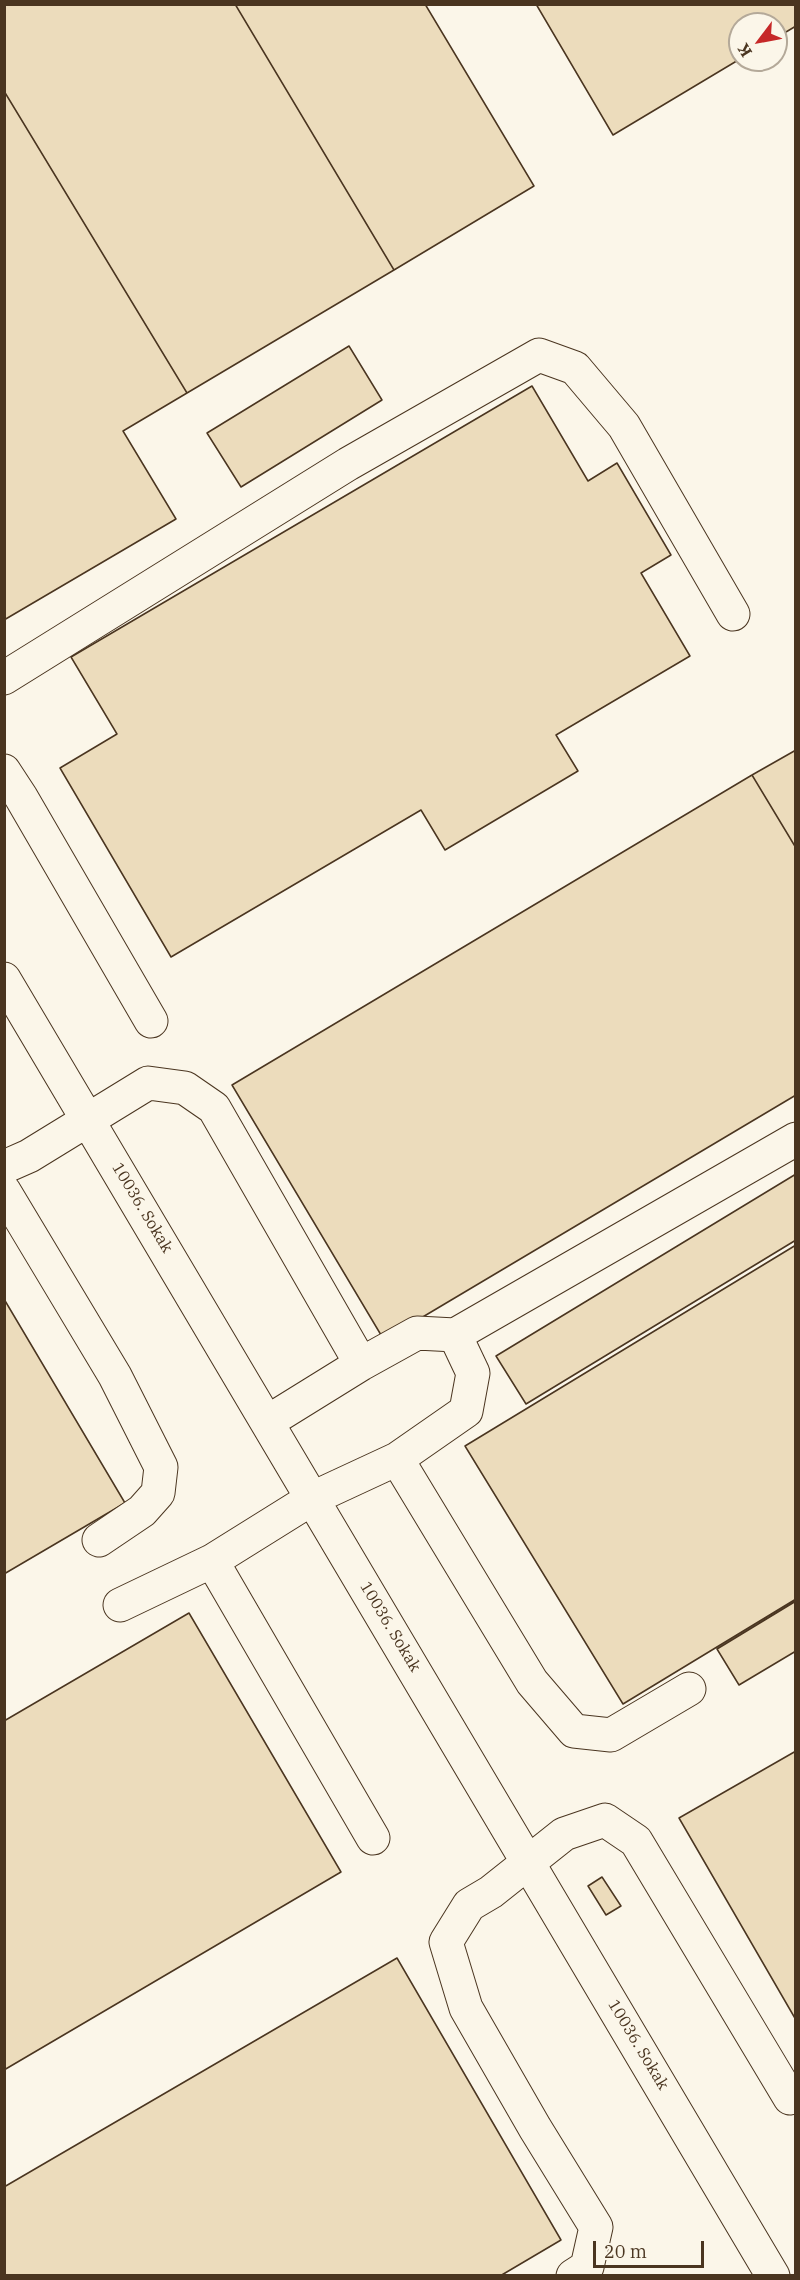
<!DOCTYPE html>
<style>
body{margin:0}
#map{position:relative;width:800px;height:2280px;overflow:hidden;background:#fbf6e9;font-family:"IBM Plex Serif",serif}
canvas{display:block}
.frame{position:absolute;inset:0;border:6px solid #4a3520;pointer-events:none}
.north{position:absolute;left:728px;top:12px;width:60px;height:60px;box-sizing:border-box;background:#fbf6e9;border:2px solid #b4a999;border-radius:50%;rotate:238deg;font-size:16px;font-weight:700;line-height:24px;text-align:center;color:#4a3520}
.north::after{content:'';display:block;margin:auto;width:21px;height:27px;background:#c62828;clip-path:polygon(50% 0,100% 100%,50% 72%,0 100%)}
.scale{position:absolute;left:593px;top:2241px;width:111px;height:27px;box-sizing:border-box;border:3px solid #4a3520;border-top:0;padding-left:8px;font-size:18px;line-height:21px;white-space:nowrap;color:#4a3520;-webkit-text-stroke:4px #fbf6e9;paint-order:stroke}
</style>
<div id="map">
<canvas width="800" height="2280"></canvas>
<div class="frame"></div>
<div class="north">K</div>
<div class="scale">20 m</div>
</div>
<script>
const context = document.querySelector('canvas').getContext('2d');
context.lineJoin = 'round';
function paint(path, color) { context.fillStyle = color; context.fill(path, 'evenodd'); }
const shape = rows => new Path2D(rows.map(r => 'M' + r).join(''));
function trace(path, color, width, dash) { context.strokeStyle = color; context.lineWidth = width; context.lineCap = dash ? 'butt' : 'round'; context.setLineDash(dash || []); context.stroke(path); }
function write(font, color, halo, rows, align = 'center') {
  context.font = font + ' "IBM Plex Serif",serif'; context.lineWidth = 4.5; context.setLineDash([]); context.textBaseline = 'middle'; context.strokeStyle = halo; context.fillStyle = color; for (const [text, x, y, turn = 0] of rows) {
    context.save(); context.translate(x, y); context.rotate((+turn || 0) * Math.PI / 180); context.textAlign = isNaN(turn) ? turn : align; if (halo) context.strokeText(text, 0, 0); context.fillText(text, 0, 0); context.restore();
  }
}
const building = shape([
 [4,4,235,4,394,270,187,393,4,91,4,4],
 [235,4,425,4,534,186,394,270,235,4],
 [536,4,796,4,796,26,776,38,776,24,740,24,740,59,613,135,536,4],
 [4,91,187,393,123,431,176,519,4,620,4,91],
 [349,346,382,400,241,487,207,433,349,346],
 [532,386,588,481,617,463,671,555,641,573,690,656,556,735,578,771,445,850,421,810,171,957,60,768,117,734,71,657,532,386],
 [796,750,796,848,752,775,796,750],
 [752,775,796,848,796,1095,384,1340,232,1085,752,775],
 [796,1174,796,1240,526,1404,496,1356,796,1174],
 [796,1245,796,1599,623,1704,465,1446,796,1245],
 [4,1299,125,1503,4,1574,4,1299],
 [796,1601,796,1651,739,1685,717,1649,796,1601],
 [189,1613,341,1872,4,2070,4,1721,189,1613],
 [796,1751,796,2020,679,1818,796,1751],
 [602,1877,621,1906,606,1915,588,1886,602,1877],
 [397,1958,561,2240,500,2276,4,2276,4,2187,397,1958]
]);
paint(building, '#ecdcbc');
trace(building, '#4a3520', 1.5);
const minor = shape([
 [4,678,348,464,539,355,575,368,624,426,733,614],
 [4,771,21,797,151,1021],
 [4,979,773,2276],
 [4,1167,29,1156,148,1083,185,1088,214,1108,361,1364],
 [4,1191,115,1376,161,1467,158,1493,142,1511,99,1540],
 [455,1335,796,1139],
 [269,1421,361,1364,417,1333,455,1335,473,1373,466,1411,397,1459],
 [212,1561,373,1838],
 [120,1605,212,1561,313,1498,397,1459,532,1682,574,1731,611,1735,689,1689],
 [573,2276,587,2267,596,2227,535,2128,466,2008,446,1942,469,1905,491,1892,564,1834,605,1820,636,1841,790,2098]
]);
trace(minor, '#4a3520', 35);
trace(minor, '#fbf6e9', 33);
write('16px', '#4a3520', '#fbf6e9', [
 ["10036. Sokak",142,1208,59],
 ["10036. Sokak",390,1627,59],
 ["10036. Sokak",638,2045,59]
]);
</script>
